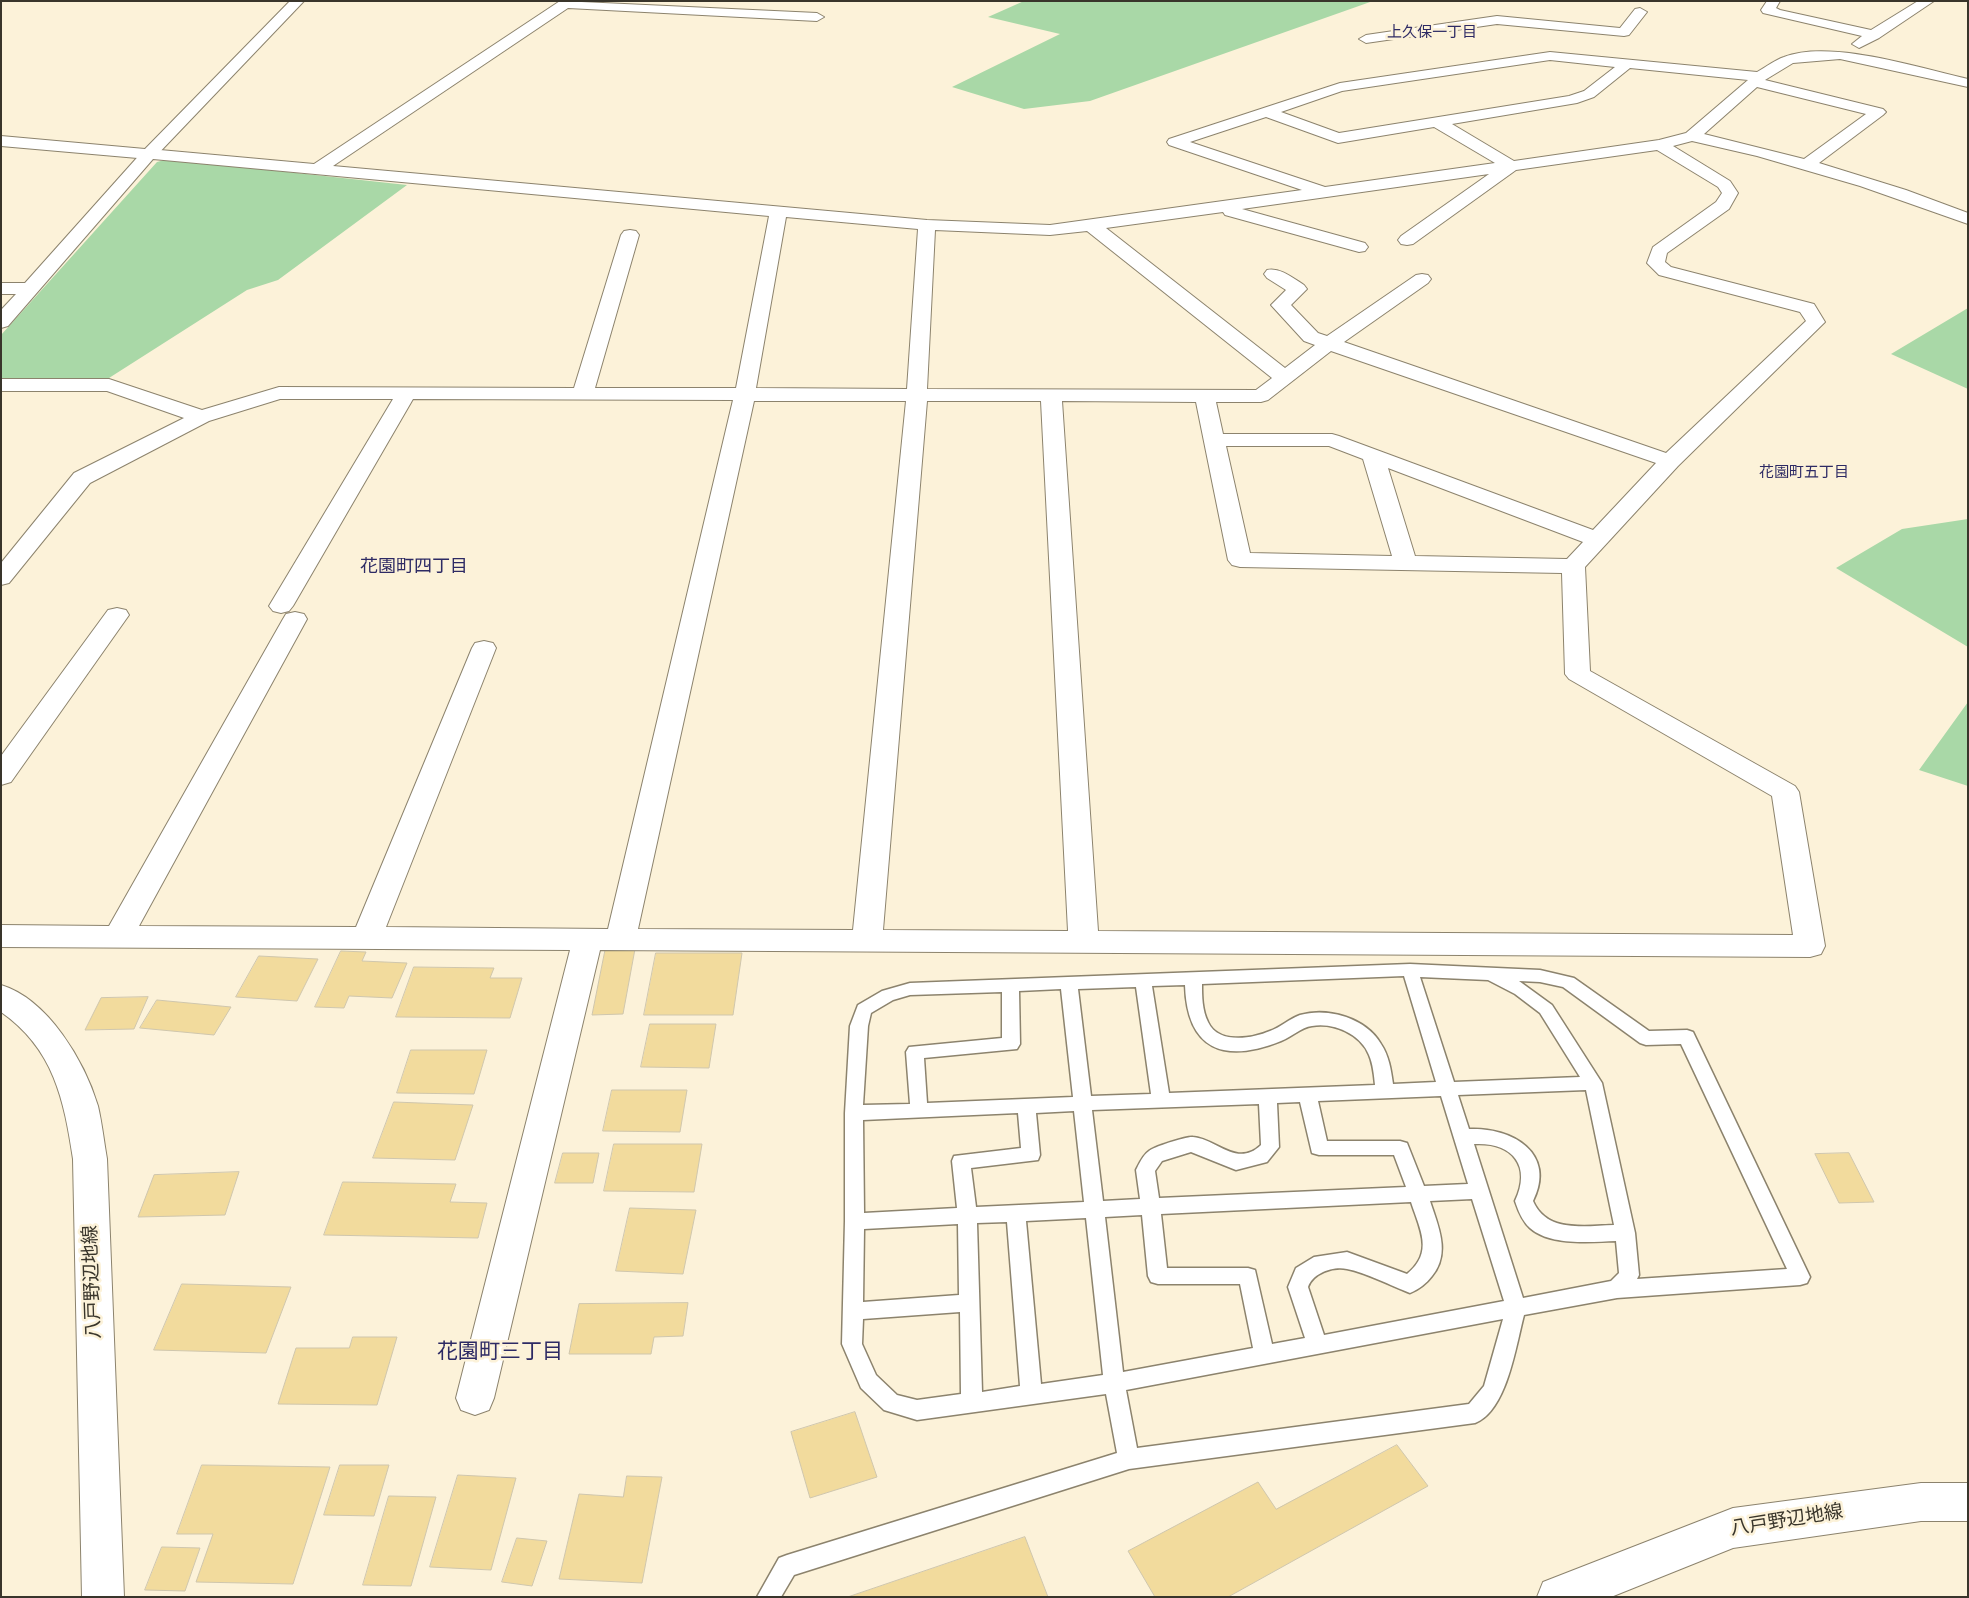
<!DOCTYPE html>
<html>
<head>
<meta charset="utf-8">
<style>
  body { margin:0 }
  #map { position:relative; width:1969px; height:1598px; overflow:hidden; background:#fcf2d9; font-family:Overpass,sans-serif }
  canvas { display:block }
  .frame { position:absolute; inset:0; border:2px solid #39352b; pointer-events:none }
</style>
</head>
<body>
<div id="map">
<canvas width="1969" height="1598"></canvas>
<div class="frame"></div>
</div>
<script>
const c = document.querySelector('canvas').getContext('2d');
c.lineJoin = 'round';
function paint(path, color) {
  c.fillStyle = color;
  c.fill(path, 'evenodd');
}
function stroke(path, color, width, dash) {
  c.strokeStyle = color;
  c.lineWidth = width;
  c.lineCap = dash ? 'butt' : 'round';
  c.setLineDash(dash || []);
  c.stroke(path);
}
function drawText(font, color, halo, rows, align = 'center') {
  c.font = font + ' Overpass,"Noto Sans JP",sans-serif';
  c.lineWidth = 5;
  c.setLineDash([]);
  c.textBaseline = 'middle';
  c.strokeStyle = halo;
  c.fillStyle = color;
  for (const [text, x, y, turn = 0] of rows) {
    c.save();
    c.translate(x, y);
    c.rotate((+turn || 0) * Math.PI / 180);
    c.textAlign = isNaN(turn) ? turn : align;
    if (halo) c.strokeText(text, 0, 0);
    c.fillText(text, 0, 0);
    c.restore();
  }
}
paint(new Path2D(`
  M1024,1H1373L1090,101L1024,109L952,87L1060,34L988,17Z
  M168,159L407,185L278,280L247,290L109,378L1,379V335L157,162Z
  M1968,308V389L1891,354Z
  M1968,519V647L1836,568L1902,529Z
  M1968,702V786L1919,770Z`), '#a9d8a7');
const building = new Path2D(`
  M635,949L623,1014L592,1015L605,950Z
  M341,951L366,952L362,961L407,963L392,998L349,996L344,1008L315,1007Z
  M656,953H742L733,1015H644Z
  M259,956L318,959L297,1001L236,997Z
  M414,967L494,968L490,978H522L510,1018L396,1017Z
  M148,997L134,1029L85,1030L101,998Z
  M157,1000L231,1007L214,1035L140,1028Z
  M650,1024H716L709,1068L641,1067Z
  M411,1050H487L474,1094L397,1093Z
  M612,1090H687L680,1132L603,1131Z
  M394,1102L473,1105L455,1160L373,1158Z
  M614,1144H702L694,1192L604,1191Z
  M563,1153H599L593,1183H555Z
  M1849,1153L1874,1202L1839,1203L1815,1154Z
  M239,1172L225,1215L138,1217L154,1175Z
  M343,1182L456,1184L450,1202L487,1203L478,1238L324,1235Z
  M630,1208L696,1210L683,1274L616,1271Z
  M182,1284L291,1287L266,1353L154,1350Z
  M688,1303L683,1336L654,1337L651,1354H569L579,1304Z
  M353,1337H397L377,1405L278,1404L296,1348H349Z
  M855,1412L877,1477L810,1498L791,1432Z
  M1397,1445L1428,1486L1228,1597H1155L1128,1551L1258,1482L1276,1509Z
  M202,1465L330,1467L293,1584L196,1582L213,1534H177Z
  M340,1465H389L374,1516L324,1515Z
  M458,1475L516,1478L491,1570L430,1567Z
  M627,1476L662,1477L642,1583L559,1579L579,1494L623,1497Z
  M389,1496L436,1497L411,1586L363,1585Z
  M1025,1537L1048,1597H848Z
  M517,1538L547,1541L532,1586L502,1582Z
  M162,1547L200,1548L185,1591L145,1590Z`);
paint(building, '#f2db9d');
stroke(building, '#cfc6ad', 1);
const service = new Path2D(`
  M1410,964L1540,970L1574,978L1649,1031L1687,1030L1693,1032L1810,1277L1807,1283L1800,1285L1617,1298L1524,1315C1516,1345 1507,1411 1475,1423L1129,1469L794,1575L781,1597H757L779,1558L787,1555L1117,1453L1106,1394L917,1420L884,1410L861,1388L842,1344L845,1221V1113L850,1026L858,1005L882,991L910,983ZM1404,976L1436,1082L1393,1084C1391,1070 1389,1056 1381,1044C1366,1018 1328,1007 1300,1015C1289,1019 1281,1027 1270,1031C1251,1039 1218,1044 1208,1022C1202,1010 1202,996 1202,984ZM1420,977L1488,980L1515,994L1540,1013L1580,1077L1454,1082ZM1519,981L1540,982L1563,987L1640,1043L1646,1045L1681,1044L1787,1269L1637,1279L1639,1275L1635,1233L1602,1083L1552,1005ZM1185,985C1187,1050 1224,1064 1281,1041C1292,1037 1301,1027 1312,1026C1333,1022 1361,1034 1369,1055C1373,1064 1374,1075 1375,1085L1169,1093L1152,986ZM1136,987L1151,1094L1091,1096L1078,989ZM1061,989L1073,1097L927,1103L924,1058L1017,1049L1020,1044L1019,991ZM1002,992V1038L909,1047L906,1052L910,1104L863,1105L868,1026L871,1013L893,1000L910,995ZM1586,1090L1614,1225C1584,1226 1547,1233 1533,1201C1557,1153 1512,1127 1469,1129L1458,1095ZM1441,1096L1468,1184L1424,1186L1407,1143L1400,1141H1327L1318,1101ZM1300,1102L1312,1153L1319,1155H1394L1406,1187L1159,1198L1155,1171L1162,1161L1191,1152L1236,1170L1267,1162L1279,1147L1277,1103ZM1259,1104L1261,1145C1237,1168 1217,1139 1193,1137C1187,1136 1153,1147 1149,1151C1143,1155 1139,1164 1136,1170L1140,1199L1103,1201L1092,1110ZM1074,1111L1084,1202L976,1207L971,1168L1038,1160L1040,1155L1036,1113ZM1018,1113L1021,1148L954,1156L952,1161L957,1208L864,1213L863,1120ZM1474,1144C1512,1142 1532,1165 1515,1201C1518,1210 1522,1221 1530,1228C1550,1246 1591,1242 1616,1241L1619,1273L1611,1281L1523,1298ZM1472,1199L1504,1301L1324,1335L1308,1287C1313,1273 1333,1266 1347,1269C1364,1272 1392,1286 1410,1293C1419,1289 1426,1284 1432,1276C1451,1253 1438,1226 1430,1201ZM1411,1202C1420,1230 1434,1252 1407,1274L1347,1252L1314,1257L1296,1268L1288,1287L1305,1338L1272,1344L1255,1270L1248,1268H1167L1161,1214ZM1142,1215L1148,1276L1151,1282L1158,1284H1240L1253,1348L1123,1372L1105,1217ZM1086,1218L1103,1375L1041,1384L1026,1221ZM1007,1222L1020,1386L982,1392L977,1223ZM958,1224L959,1295L863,1302L864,1229ZM960,1312L961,1394L917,1400L897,1395L876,1375L862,1344L863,1319ZM1503,1319L1484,1386L1469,1404L1137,1448L1126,1390Z`);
const minor = new Path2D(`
  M560,1L817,13L824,17L817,21L568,8L333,166L927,220L1050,225L1302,190L1169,145L1167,142L1169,139L1340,83L1550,52L1757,72C1766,67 1775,60 1784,57C1830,39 1919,68 1968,79V87L1840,59L1793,63L1765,80L1883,109L1886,112L1883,115L1819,163L1906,190L1968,213V224L1860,186L1757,156L1692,141L1673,146L1730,181L1738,193L1729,209L1667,253L1665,262L1671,267L1814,304L1825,322L1678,466L1585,567L1590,671L1795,786L1799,792L1825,946L1821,954L1810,957L600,950L494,1398L489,1410L475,1415L461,1410L456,1398L570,950L1,947V925L109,926L283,619L286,614L295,612L304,614L307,619L139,926L356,927L472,648L475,643L484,641L493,643L496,648L386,927L608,929L733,400L413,399L293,606L289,611L281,613L273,611L269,606L393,399H280L209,421L90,483L9,583L1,585V563L74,473L184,418L107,391H1V379H109L202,410L279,387L574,388L621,235L624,231L630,230L636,231L639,235L595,388H736L769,216L153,159L8,326L1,328V310L16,294H1V283H25L143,151L149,149L314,164ZM1550,60L1615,67L1584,91L1569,96L1339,133L1281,112L1342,91ZM1630,68L1748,80L1686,133L1659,140L1514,161L1452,124L1577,103L1594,97ZM1757,87L1866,114L1804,159L1704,134ZM1266,117L1338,143L1434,127L1495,163L1325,187L1190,142ZM1657,150L1718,187L1722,193L1716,202L1653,247L1647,263L1659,275L1800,312L1806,321L1666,453L1344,342L1428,283L1431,279L1428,275L1422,274L1416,275L1327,336L1318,333L1291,305L1307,289L1304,285C1293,278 1280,267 1267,270L1264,274L1267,278L1286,290L1271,305L1304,341L1315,345L1285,368L1106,228L1223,212L1225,215L1359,252L1365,251L1368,247L1365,243L1242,209L1489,174L1401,236L1398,240L1401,244L1407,245L1413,244L1516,170ZM786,217L918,229L907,389L756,388ZM935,230L1050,235L1087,231L1272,378L1256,390L927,389ZM1331,351L1656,463L1593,530L1339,436L1332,434H1223L1216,402H1261L1268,400ZM754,401H906L853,930L638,929ZM927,401H1041L1068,931L883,930ZM1062,401L1196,402L1228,560L1232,565L1240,567L1562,573L1565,674L1569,679L1772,796L1793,935L1098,931ZM1226,446H1329L1363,459L1392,556L1250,553ZM1388,468L1583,542L1567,559L1415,556Z
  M1767,1H1780L1776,8L1780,10L1871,30L1918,1H1934L1879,38L1859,48L1852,44L1862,36L1763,13L1761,10Z
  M1640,8L1647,12L1629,35L1624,36L1497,24L1366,43L1359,39L1366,35L1497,16L1620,28L1635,9Z
  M117,608L126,610L129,615L11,782L1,785V756L108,610Z`);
const tertiary = new Path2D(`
  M290,1H304L155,157L149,159L1,146V136L145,149Z`);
const primary = new Path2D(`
  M1,985C48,999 85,1062 98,1106C102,1123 104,1142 107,1159L124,1597H82L73,1159C64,1100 54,1049 1,1012Z
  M1921,1483H1968V1521H1921L1733,1548L1611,1597H1537L1543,1582L1733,1508Z`);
stroke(service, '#8c836d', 3);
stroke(minor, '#8c836d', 2);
stroke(tertiary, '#8c836d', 2);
stroke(primary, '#8c836d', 2);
paint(service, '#fff');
paint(minor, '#fff');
paint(tertiary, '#fff');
paint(primary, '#fff');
drawText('15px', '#2d2a64', '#fcf2d9', [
  ["上久保一丁目",1432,34],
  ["花園町五丁目",1804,474]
]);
drawText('18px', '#2d2a64', '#fcf2d9', [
  ["花園町四丁目",414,568]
]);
drawText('19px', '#39352b', '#fcf2d9', [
  ["八戸野辺地線",94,1282,-92],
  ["八戸野辺地線",1787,1522,-9]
]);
drawText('21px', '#2d2a64', '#fcf2d9', [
  ["花園町三丁目",500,1354]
]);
</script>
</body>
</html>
